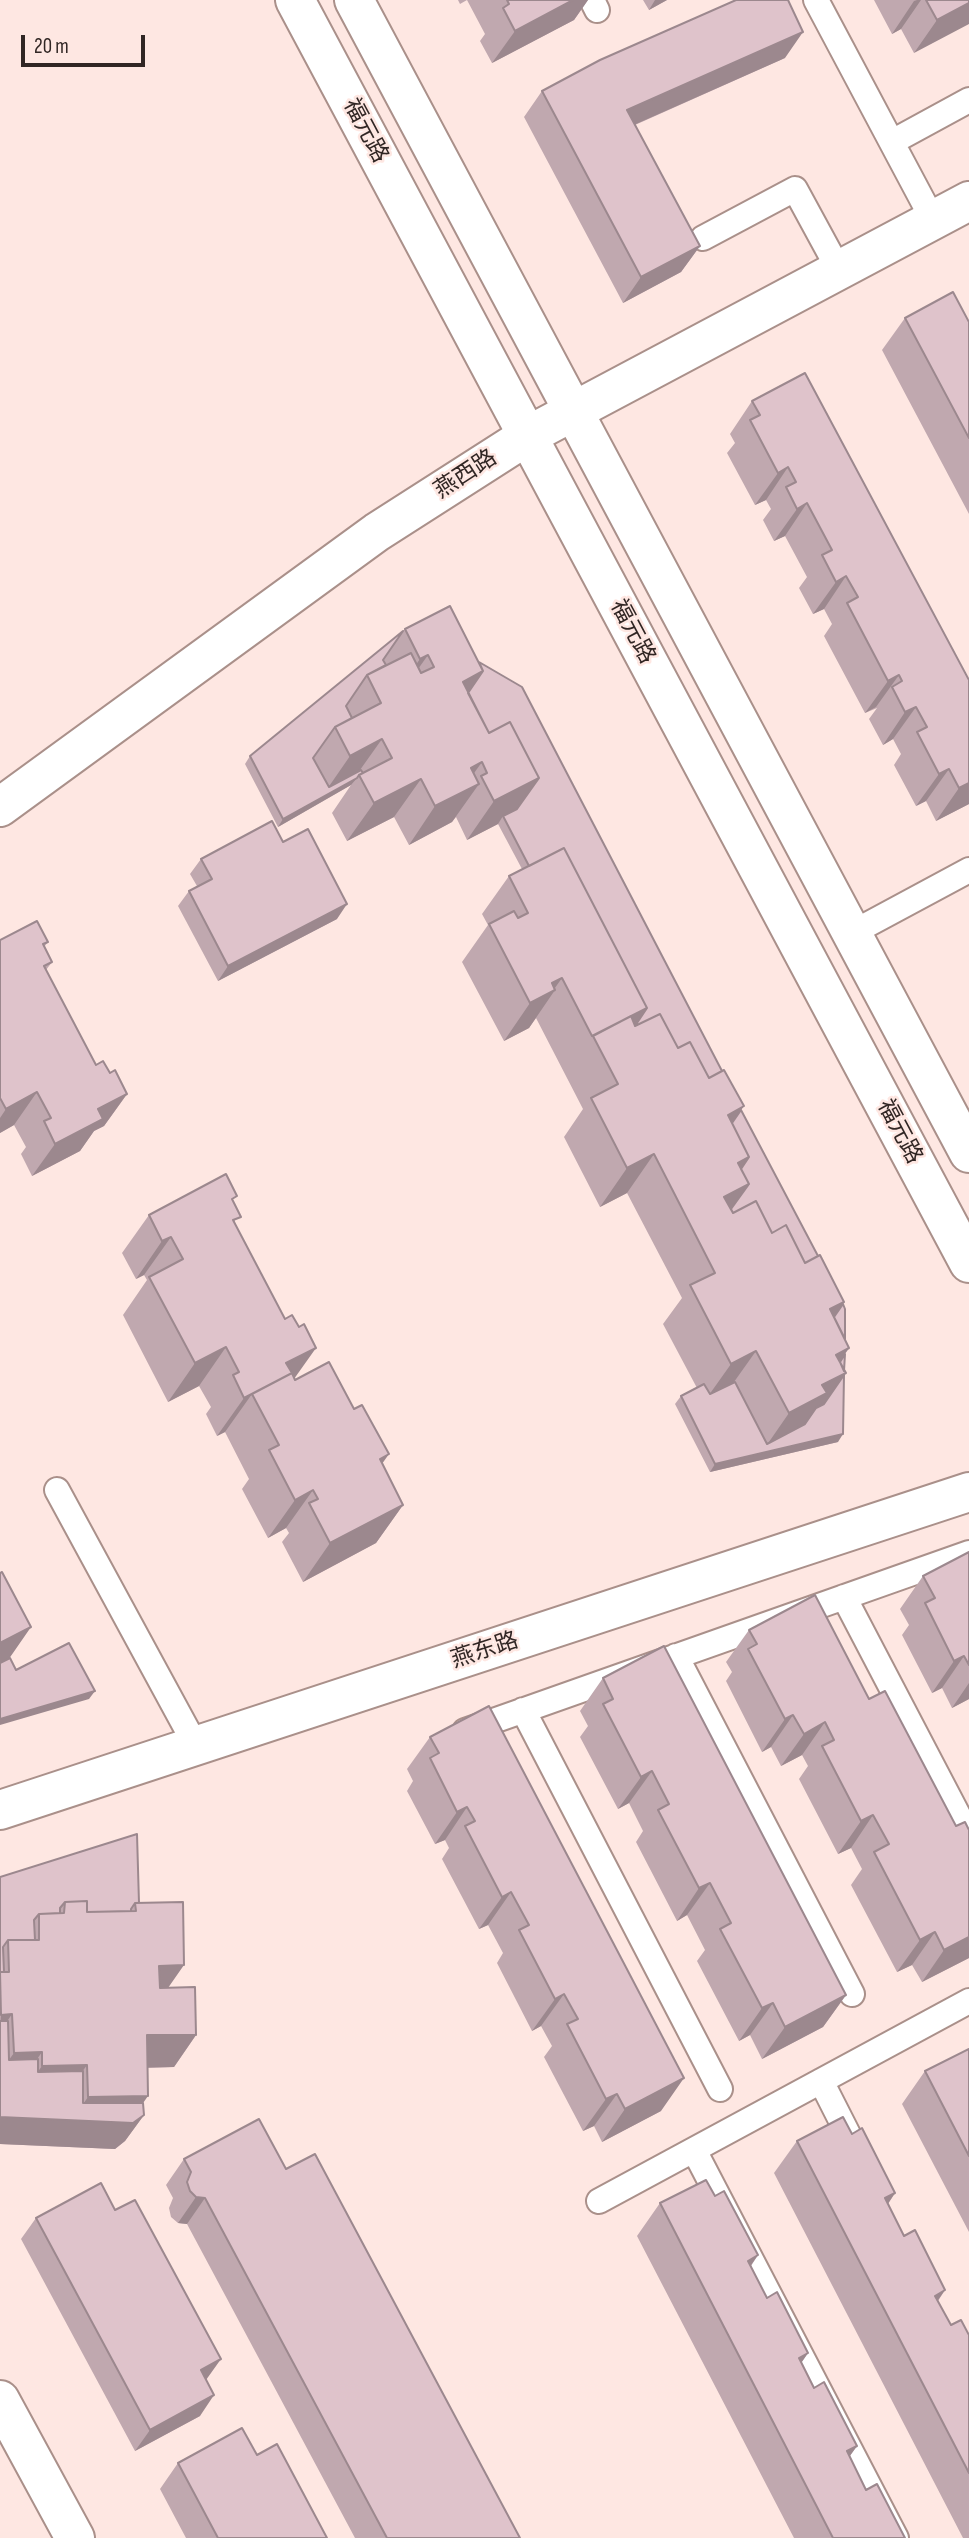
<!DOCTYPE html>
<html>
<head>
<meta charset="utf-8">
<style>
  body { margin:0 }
  #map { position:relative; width:969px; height:2538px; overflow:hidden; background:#fee7e2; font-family:"Sofia Sans Condensed",sans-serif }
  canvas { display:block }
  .scale { position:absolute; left:21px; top:35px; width:124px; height:32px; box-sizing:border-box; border:4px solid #312624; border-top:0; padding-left:9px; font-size:21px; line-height:24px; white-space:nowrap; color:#312624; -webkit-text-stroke:5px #fee7e2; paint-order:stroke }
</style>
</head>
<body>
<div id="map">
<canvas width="969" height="2538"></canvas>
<div class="scale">20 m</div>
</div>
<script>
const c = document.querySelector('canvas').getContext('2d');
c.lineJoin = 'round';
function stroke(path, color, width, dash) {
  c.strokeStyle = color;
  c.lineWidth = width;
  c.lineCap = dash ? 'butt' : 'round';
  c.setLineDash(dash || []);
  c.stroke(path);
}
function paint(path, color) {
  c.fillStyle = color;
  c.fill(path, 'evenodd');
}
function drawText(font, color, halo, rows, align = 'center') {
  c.font = font + ' "Sofia Sans Condensed","Noto Sans SC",sans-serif';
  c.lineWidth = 5;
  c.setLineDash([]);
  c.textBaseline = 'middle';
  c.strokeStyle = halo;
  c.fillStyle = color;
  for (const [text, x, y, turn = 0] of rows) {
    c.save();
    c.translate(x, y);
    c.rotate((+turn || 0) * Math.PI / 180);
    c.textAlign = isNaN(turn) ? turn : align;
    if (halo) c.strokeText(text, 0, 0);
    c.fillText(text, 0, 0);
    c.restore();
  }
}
const service = new Path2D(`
  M592,0L597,10
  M816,0L933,220
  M892,142L969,100
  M703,238L795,189L839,270
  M852,933L969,870
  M57,1490L196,1746
  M844,1597L969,1836
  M676,1656L852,1994
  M523,1710L720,2089
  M465,1731L969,1553
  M821,2081L854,2146
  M694,2150L896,2538
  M599,2201L969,2001`);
const minor = new Path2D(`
  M0,807L377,532L527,436L969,201
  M0,1810L969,1492
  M0,2400L75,2538`);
const secondary = new Path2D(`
  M295,0L969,1263
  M354,0L969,1153`);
stroke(service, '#aa908a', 28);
stroke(minor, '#aa908a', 42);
stroke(secondary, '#aa908a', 42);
stroke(service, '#fff', 24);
stroke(minor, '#fff', 38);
stroke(secondary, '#fff', 38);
paint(new Path2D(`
  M458,0H588L574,20L492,63L480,41L485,34L467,0L460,4Z
  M643,0H667L649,10Z
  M874,0H969L914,53L901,29L892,34Z
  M785,58L635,125L700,246L681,272L623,303L524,117L542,91Z
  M905,318L969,322V514L882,350Z
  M752,401L969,804L936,821L926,801L916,806L894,765L901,754L893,739L883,745L869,719L877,708L865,713L824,636L832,624L824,609L813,614L799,588L807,577L785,536L774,541L763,520L771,509L766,500L755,505L727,453L735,443L730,434Z
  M405,629L479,662L741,1110L843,1304L845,1339L849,1348L845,1354L844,1371L846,1373L844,1375L838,1442L710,1472L675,1404L681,1396L697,1388L663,1324L682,1298L627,1193L600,1207L564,1137L583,1109L536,1018L529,1028L504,1041L462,962L488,925L482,914L509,876L522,869L498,824L467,840L456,817L452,822L409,845L394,817L347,841L332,813L351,785L278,827L245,764L250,756Z
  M283,842L337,919L218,981L178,906L189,891L197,886L190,874L201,859Z
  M0,940L48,942L44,947L52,962L46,970L96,1065L110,1073L127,1094L104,1126L94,1131L80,1151L32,1176L21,1154L26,1147L14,1125L0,1133Z
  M233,1201L235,1224L294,1378L382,1464L403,1505L376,1543L303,1582L282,1542L289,1533L286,1528L268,1538L242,1489L249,1479L225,1432L217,1436L206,1414L211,1407L199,1386L168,1402L123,1315L147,1280L144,1275L136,1279L122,1253L149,1215Z
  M969,1552V1699L952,1708L942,1688L932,1693L902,1635L909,1625L900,1609L923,1576Z
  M815,1595L969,1958L922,1982L912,1965L897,1972L851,1885L862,1869L851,1848L838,1854L799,1779L808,1766L802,1755L781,1766L771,1747L762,1752L726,1681L732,1672L726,1662L749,1630Z
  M603,1678L846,1995L823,2027L762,2059L750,2035L739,2041L697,1961L705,1950L687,1915L677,1921L636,1842L643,1831L629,1803L618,1809L580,1737L588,1726L580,1711Z
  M430,1737L661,2111L602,2142L594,2126L583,2131L544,2057L552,2046L541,2026L532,2031L497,1963L503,1953L488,1925L479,1929L442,1859L449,1848L445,1840L435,1844L407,1791L413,1781L407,1769Z
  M0,1877L139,1903L168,1987L196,2035L174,2067L147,2068L143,2103L144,2115L125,2141L115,2149L0,2144Z
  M969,2049V2232L902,2104L925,2071Z
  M852,2134L895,2193L888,2204L904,2236L945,2290L938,2301L951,2325L969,2335V2538H963L774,2173L797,2141Z
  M184,2159L286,2169L520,2538H355L187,2224L178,2223L171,2217L169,2208L173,2198L166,2185Z
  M715,2196L758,2255L751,2266L767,2298L808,2353L801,2363L814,2388L857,2446L849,2457L866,2490L905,2538H794L637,2236L660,2203Z
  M115,2210L206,2380L200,2416L135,2451L21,2239L36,2218Z
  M257,2455L327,2538H186L160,2489L178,2463Z`), '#c0a8af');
paint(new Path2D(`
  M573,0H588L574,20L492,63L515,31Z
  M655,0H667L649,10Z
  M917,0H921L901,29L892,34L914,1Z
  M969,3V24L914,53L937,20Z
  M803,32L785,58L609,136L627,110Z
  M700,246L681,272L623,303L641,277Z
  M788,467L766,500L755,505L778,473Z
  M807,503L785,536L774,541L797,509Z
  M846,576L824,609L813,614L836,582Z
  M428,655L401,693L395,694L420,659Z
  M483,671L456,709L463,682Z
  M899,675L876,707L865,713L888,681Z
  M916,707L893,739L883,745L905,712Z
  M382,739L355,777L323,795L350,756Z
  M482,762L459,794L479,784L452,822L409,845L435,806L471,768Z
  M949,769L926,801L916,806L939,774Z
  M357,778L351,785L278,827L283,819Z
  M539,778L512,816H503L498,824L467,840L494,801Z
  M421,779L394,817L347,841L374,803Z
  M969,783V804L936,821L959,788Z
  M347,904L337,919L218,981L228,966Z
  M562,978L552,992L555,990L529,1028L504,1041L530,1003L552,983Z
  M647,1008L622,1044L593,1036Z
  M37,1092L14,1125L0,1133V1118L6,1109Z
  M127,1094L104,1126L94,1131L80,1151L32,1176L55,1144L98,1109Z
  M744,1106L717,1145L728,1115Z
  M654,1154L627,1193L600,1207L627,1168Z
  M749,1157L723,1195L738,1163Z
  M749,1184L722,1222L724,1197Z
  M171,1237L144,1275L136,1279L162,1241Z
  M844,1302L818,1340L830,1309Z
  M226,1347L199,1386L168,1402L195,1363Z
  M316,1348L289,1386L286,1363Z
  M849,1348L823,1385L846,1373L819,1412L800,1432L762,1452L789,1413L836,1355Z
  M756,1351L729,1389L704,1402L731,1364Z
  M252,1394L225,1432L217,1436L244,1398Z
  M843,1434L838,1442L710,1472L715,1464Z
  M389,1454L362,1492L380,1459Z
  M313,1490L286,1528L268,1538L295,1500Z
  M403,1505L376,1543L303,1582L330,1543Z
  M31,1627L4,1666L0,1668V1643Z
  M964,1656L942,1688L932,1693L954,1661Z
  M969,1683V1699L952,1708Z
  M95,1691L89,1699L0,1725V1719Z
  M793,1715L771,1747L762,1752L785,1719Z
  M825,1722L802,1755L781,1766L804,1734Z
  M652,1771L629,1803L618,1809L641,1777Z
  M467,1807L445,1840L435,1844L457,1812Z
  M873,1815L851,1848L838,1854L861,1821Z
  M710,1883L687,1915L677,1921L699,1888Z
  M511,1892L488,1925L479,1929L502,1897Z
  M935,1932L912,1965L897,1972L920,1940Z
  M969,1937V1958L922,1982L944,1950Z
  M184,1965L161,1998H136L159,1966Z
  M564,1994L541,2026L532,2031L555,1999Z
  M846,1995L823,2027L762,2059L785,2027Z
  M773,2003L750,2035L739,2041L762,2008Z
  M12,2014L0,2032L1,2015Z
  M147,2035H196L174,2067L124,2068Z
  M42,2052L19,2085L0,2072L14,2053Z
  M87,2065L64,2097L19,2098L42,2066Z
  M684,2078L661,2111L602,2142L625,2109Z
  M617,2094L594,2126L583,2131L606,2099Z
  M148,2096L129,2123L144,2115L125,2141L115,2149L0,2144V2117L72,2120L88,2097Z
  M895,2193L873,2226L885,2198Z
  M196,2197L205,2198L187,2224L178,2223Z
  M758,2255L735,2288L748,2261Z
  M945,2290L922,2323L935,2296Z
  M808,2353L786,2385L799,2358Z
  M221,2359L206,2380L201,2370Z
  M214,2395L200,2416L135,2451L150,2430Z
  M857,2446L834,2478L847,2451Z`), '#9c888e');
const building = new Path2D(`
  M507,0H573L515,31L503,8L509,4Z
  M736,0H788L803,32L627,110L700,246L641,277L542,91L600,60Z
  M926,0H969V3L937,20Z
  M953,292L969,322V438L905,318Z
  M805,373L969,680V783L959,788L949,769L939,774L917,732L927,727L916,707L905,712L892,687L902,681L899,675L888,681L847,603L858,597L846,576L836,582L822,555L832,550L807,503L797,509L786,487L796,482L788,467L778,473L750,420L760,415L752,401Z
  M450,606L483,671L463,682L489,733L510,722L539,778L494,801L481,776L487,773L482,762L471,768L479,784L435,806L421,779L374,803L359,775L392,758L382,739L350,756L335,727L381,703L367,675L411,653L421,673L434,667L428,655L420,659L405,629Z
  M403,631L383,660L386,665L367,675L346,706L352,718L335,727L313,758L329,787L361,770L363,773L359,775L357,778L283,819L250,756Z
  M479,662L522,687L722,1071L709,1078L690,1042L678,1048L660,1014L635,1026L647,1008L564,848L529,866L503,816L517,809L539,778L510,722L489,733L468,693L483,671Z
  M272,821L283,842L308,829L347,904L228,966L189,891L212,879L201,859Z
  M564,848L647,1008L592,1036L562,978L552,983L555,990L530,1003L489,924L514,911L518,918L528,913L509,876Z
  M37,921L48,942L43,944L52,962L44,966L96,1065L103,1061L110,1073L115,1070L127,1094L98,1109L103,1119L55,1144L44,1121L51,1118L37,1092L6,1109L0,1098V940Z
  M660,1014L678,1048L690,1042L709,1078L724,1070L744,1106L728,1115L749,1157L738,1163L749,1184L724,1197L733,1213L756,1201L772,1233L786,1225L805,1263L820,1255L844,1302L830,1309L849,1348L836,1355L846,1373L822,1385L827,1393L789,1413L756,1351L731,1364L690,1285L715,1273L654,1154L627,1168L591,1098L618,1084L593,1036L631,1016L635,1026Z
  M741,1110L818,1256L805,1263L786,1225L772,1233L756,1201L733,1213L731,1209L749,1184L741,1169L749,1157L732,1123Z
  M226,1174L237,1196L232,1199L241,1217L233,1220L285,1319L292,1315L299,1327L304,1324L316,1348L286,1363L292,1373L244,1398L233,1375L239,1372L226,1347L195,1363L149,1277L183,1259L171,1237L162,1241L149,1215Z
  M843,1304L845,1309V1339L834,1317Z
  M845,1354L844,1371L840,1362Z
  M329,1362L354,1409L362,1405L389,1454L380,1459L403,1505L330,1543L309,1503L318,1499L313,1490L295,1500L269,1450L279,1445L252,1394L292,1373L295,1380Z
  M844,1375L843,1434L715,1464L681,1396L704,1384L710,1394L735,1382L767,1444L805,1424L816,1408L824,1404Z
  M969,1552V1665L964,1656L954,1661L925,1603L935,1598L923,1576Z
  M2,1572L31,1627L0,1643V1573Z
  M815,1595L869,1699L885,1691L956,1826L965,1822L969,1830V1937L944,1950L935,1932L920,1940L874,1852L889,1844L873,1815L861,1821L822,1746L834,1740L825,1722L804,1734L793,1715L785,1719L748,1649L757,1644L749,1630Z
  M69,1643L95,1691L0,1719V1663L10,1658L16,1670Z
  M664,1646L846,1995L785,2027L773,2003L762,2008L720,1929L731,1923L710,1883L699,1888L658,1810L669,1804L652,1771L641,1777L603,1704L613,1699L603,1678Z
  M489,1706L684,2078L625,2109L617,2094L606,2099L567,2024L578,2019L564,1994L555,1999L519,1930L529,1925L511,1892L502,1897L465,1826L475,1821L467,1807L457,1812L430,1758L439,1753L430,1737Z
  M137,1834L139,1903H135L131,1909V1911L87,1912V1901L65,1902L60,1908V1913L39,1914L34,1920L35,1940H8L3,1947L4,1972H0V1877Z
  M87,1901V1912L136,1911L135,1903L183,1902L184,1965L159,1966L160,1988L195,1987L196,2035H147L148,2096L88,2097L87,2065L42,2066V2052L14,2053L12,2014L1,2015L0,1972H9L8,1940H39V1914L64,1913L65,1902Z
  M0,2021H8L9,2060L38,2059V2072L83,2071V2103H143L144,2115L133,2123L0,2117Z
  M969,2049V2156L925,2071Z
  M843,2117L852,2134L862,2128L895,2193L885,2198L904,2236L915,2230L945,2290L935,2296L951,2325L961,2320L969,2335V2473L797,2141Z
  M259,2119L286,2169L315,2154L520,2538H387L205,2198L196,2197L190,2191L187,2182L191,2172L184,2159Z
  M706,2180L715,2196L724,2191L758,2255L748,2261L767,2298L777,2292L808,2353L799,2358L814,2388L824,2382L857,2446L847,2451L866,2490L877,2484L905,2538H833L660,2203Z
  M101,2183L115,2210L135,2200L221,2359L201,2370L214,2395L150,2430L36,2218Z
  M242,2428L257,2455L277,2444L327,2538H218L178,2463Z`);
paint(building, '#dfc3cb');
stroke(building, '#9c888e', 2);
drawText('23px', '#312624', '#fee7e2', [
  ["福元路",365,131,62],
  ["燕西路",466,475,-33],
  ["福元路",632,632,62],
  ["福元路",899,1132,62],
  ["燕东路",485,1651,-18]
]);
</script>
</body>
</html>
